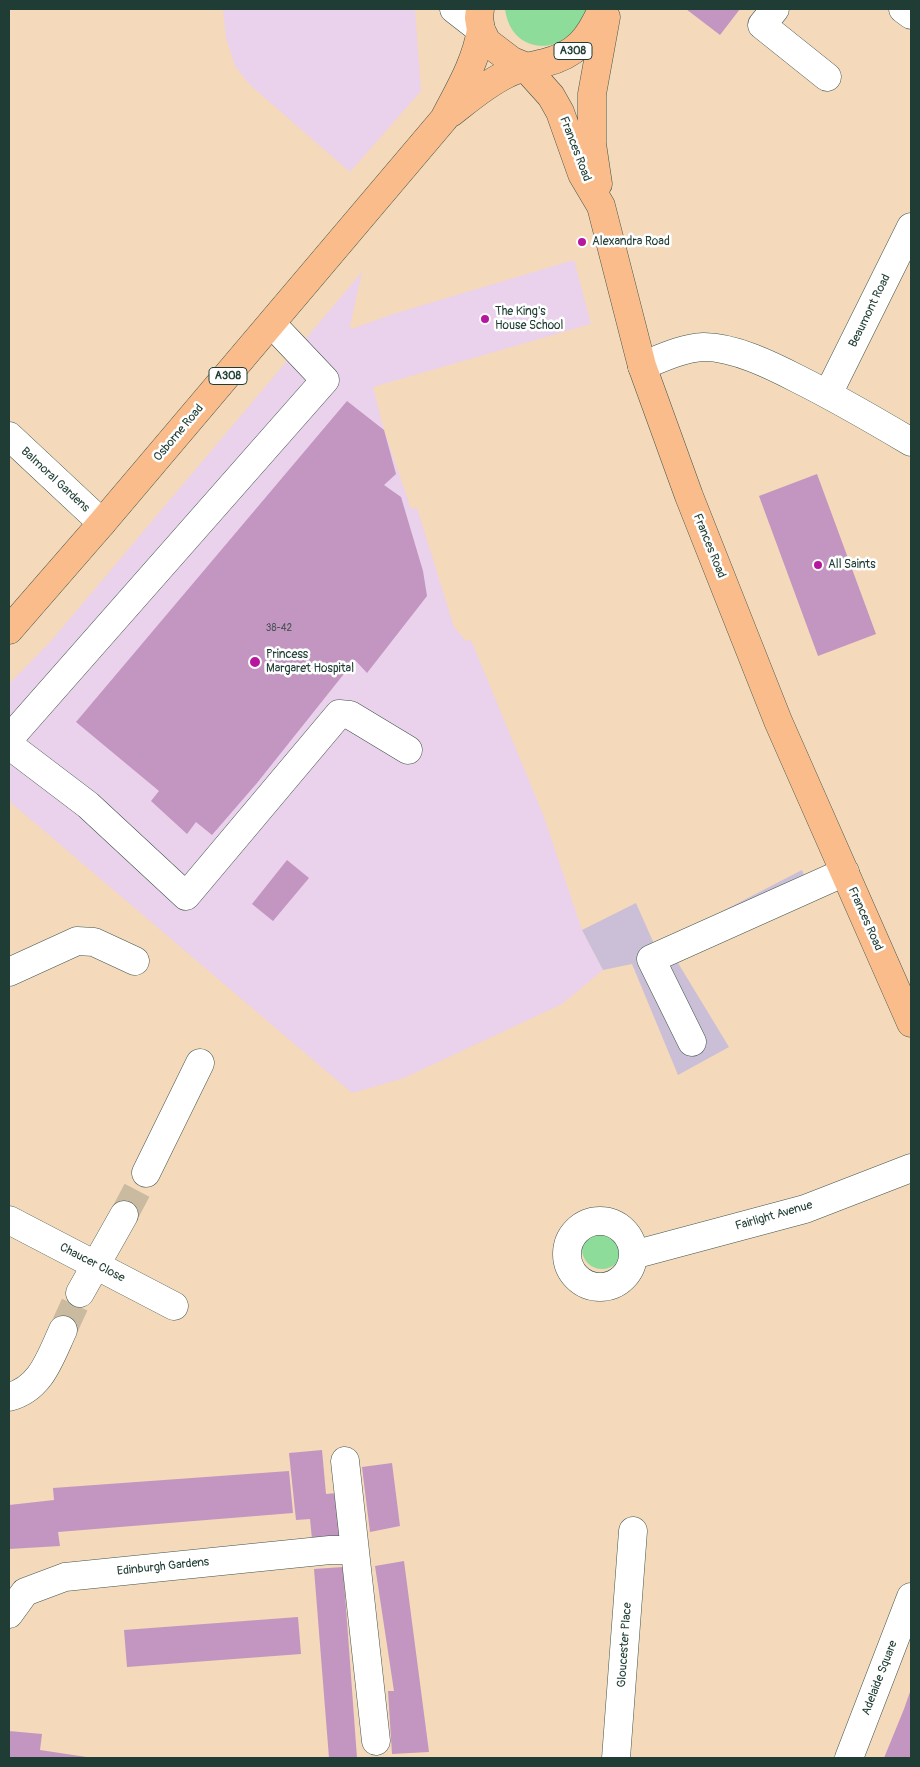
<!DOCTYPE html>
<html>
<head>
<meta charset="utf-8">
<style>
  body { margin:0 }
  #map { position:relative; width:920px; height:1767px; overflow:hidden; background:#f4d9bb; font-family:Pangolin,sans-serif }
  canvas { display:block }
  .frame { position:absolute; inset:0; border:10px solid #1f3d34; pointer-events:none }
</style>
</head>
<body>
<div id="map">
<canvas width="920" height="1767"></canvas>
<div class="frame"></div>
</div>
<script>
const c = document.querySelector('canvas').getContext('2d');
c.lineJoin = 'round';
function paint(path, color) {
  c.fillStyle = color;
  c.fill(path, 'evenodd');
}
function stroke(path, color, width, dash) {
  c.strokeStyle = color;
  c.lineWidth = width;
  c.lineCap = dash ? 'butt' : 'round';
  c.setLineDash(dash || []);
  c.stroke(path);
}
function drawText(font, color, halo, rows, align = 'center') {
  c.font = font + ' Pangolin,sans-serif';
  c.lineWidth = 5;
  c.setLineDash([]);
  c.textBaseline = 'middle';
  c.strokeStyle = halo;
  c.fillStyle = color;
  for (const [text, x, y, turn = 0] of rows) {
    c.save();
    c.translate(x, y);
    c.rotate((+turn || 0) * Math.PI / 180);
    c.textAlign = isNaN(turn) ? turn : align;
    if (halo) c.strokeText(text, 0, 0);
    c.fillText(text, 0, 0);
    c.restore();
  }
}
paint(new Path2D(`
  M223,9L415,10L421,91L350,172L250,85L235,66L226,38Z
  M574,260L591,324L373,387L384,430L411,509L417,508L454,627L466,641L471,640L544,817L582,930L603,970L562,1004L404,1078L352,1093L9,801V684L51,641L362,272L350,326L351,329L393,314Z`), '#ead1ec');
paint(new Path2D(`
  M802,870L811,893L678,963L729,1047L678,1075L632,964L603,970L582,930L636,903L655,946Z`), '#cabfd6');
paint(new Path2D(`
  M505,9H588C574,55 512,61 505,9Z
  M582 1249a20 20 0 1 1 40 0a20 20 0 1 1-40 0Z`), '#8edc99');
paint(new Path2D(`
  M686,9H740L720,35Z
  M347,401L384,430L396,474L384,485L401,497L423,571L427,596L367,673L355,660L257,783L212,835L196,822L187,834L151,801L159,791L76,722Z
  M817,474L876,634L818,656L759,496Z
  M287,860L309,878L273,921L252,904Z
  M322,1450L326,1494L336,1493L340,1536L312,1539L310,1519L296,1520L289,1453Z
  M392,1463L400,1526L370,1532L362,1467Z
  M289,1471L293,1513L58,1532L60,1546L9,1549V1505L54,1500L53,1488Z
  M404,1561L429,1752L392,1754L388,1691H394L375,1566Z
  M343,1567L357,1758H329L314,1569Z
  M298,1617L301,1654L127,1667L124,1630Z
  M911,1689V1758H884L904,1709Z
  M9,1731L42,1734L40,1750L93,1758H9Z`), '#c296c0');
stroke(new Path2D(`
  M124,1215L146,1173
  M63,1330L80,1293`), '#c9baa0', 28, [28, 14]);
const minor = new Path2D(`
  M454,9L481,30
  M775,9L762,25L827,77
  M903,9L911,15
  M642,366C662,358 682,348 704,347C734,347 771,365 798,379C836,398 874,420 911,442
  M828,394L911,227
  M9,436L102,523
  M9,739L325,380L272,324
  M9,745L88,805L186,896L339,714L350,715L408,750
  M9,972L77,941L94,942L135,961
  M692,1042L651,959L845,872
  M146,1173L200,1063
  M9,1220L174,1306
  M567 1254a33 33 0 1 1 66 0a33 33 0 1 1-66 0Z
  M633,1255L805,1209L911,1168
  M80,1293L124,1215
  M9,1397C41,1389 50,1358 63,1330
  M345,1461L376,1741
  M9,1614L25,1592L65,1577L330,1550H354
  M616,1758L633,1531
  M849,1758L911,1597`);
const major = new Path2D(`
  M480,9L479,18L481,30L487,42L512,61L524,66L551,96L560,112L582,174L601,206L642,366L689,496L778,721L911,1023
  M451,113C469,99 486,84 507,74C520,67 530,67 544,63C576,55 589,39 602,9
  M598,184L592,144V94L606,17
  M9,630L102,523L444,119C459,90 476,62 481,30`);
stroke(minor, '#3f5448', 29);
stroke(major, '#3f5448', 29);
stroke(minor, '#fff', 28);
stroke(major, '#fabc8b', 28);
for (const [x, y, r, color] of [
  [582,242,5,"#b5179e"],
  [485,319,5,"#b5179e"],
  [818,565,5,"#b5179e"],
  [255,662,6,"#b5179e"]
]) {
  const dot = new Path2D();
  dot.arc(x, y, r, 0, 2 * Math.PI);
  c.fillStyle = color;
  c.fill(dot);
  stroke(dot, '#fff', 2);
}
drawText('10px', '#485357', null, [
  ["38-42",279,628]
]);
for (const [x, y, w] of [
  [573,51,38],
  [228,376,38]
]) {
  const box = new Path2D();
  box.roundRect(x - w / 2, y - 8.5, w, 17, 4);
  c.fillStyle = '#fff';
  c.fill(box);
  stroke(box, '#1f3d34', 1);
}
drawText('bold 11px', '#1f3d34', null, [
  ["A308",573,51],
  ["A308",228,376]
]);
drawText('12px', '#1f3d34', '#fff', [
  ["Frances Road",575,149,69],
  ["Beaumont Road",870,311,-64],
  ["Osborne Road",179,433,-50],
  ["Balmoral Gardens",55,480,43],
  ["Frances Road",709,546,68],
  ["Frances Road",865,919,66],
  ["Fairlight Avenue",774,1216,-16],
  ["Chaucer Close",92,1263,27],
  ["Edinburgh Gardens",163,1567,-6],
  ["Gloucester Place",625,1645,-86],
  ["Adelaide Square",880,1678,-69]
]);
drawText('12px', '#1f3d34', '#fff', [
  ["Alexandra Road",592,242],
  ["The King's",495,312],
  ["House School",495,326],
  ["All Saints",828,565],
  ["Princess",266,655],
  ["Margaret Hospital",266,669]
], 'left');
</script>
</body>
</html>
